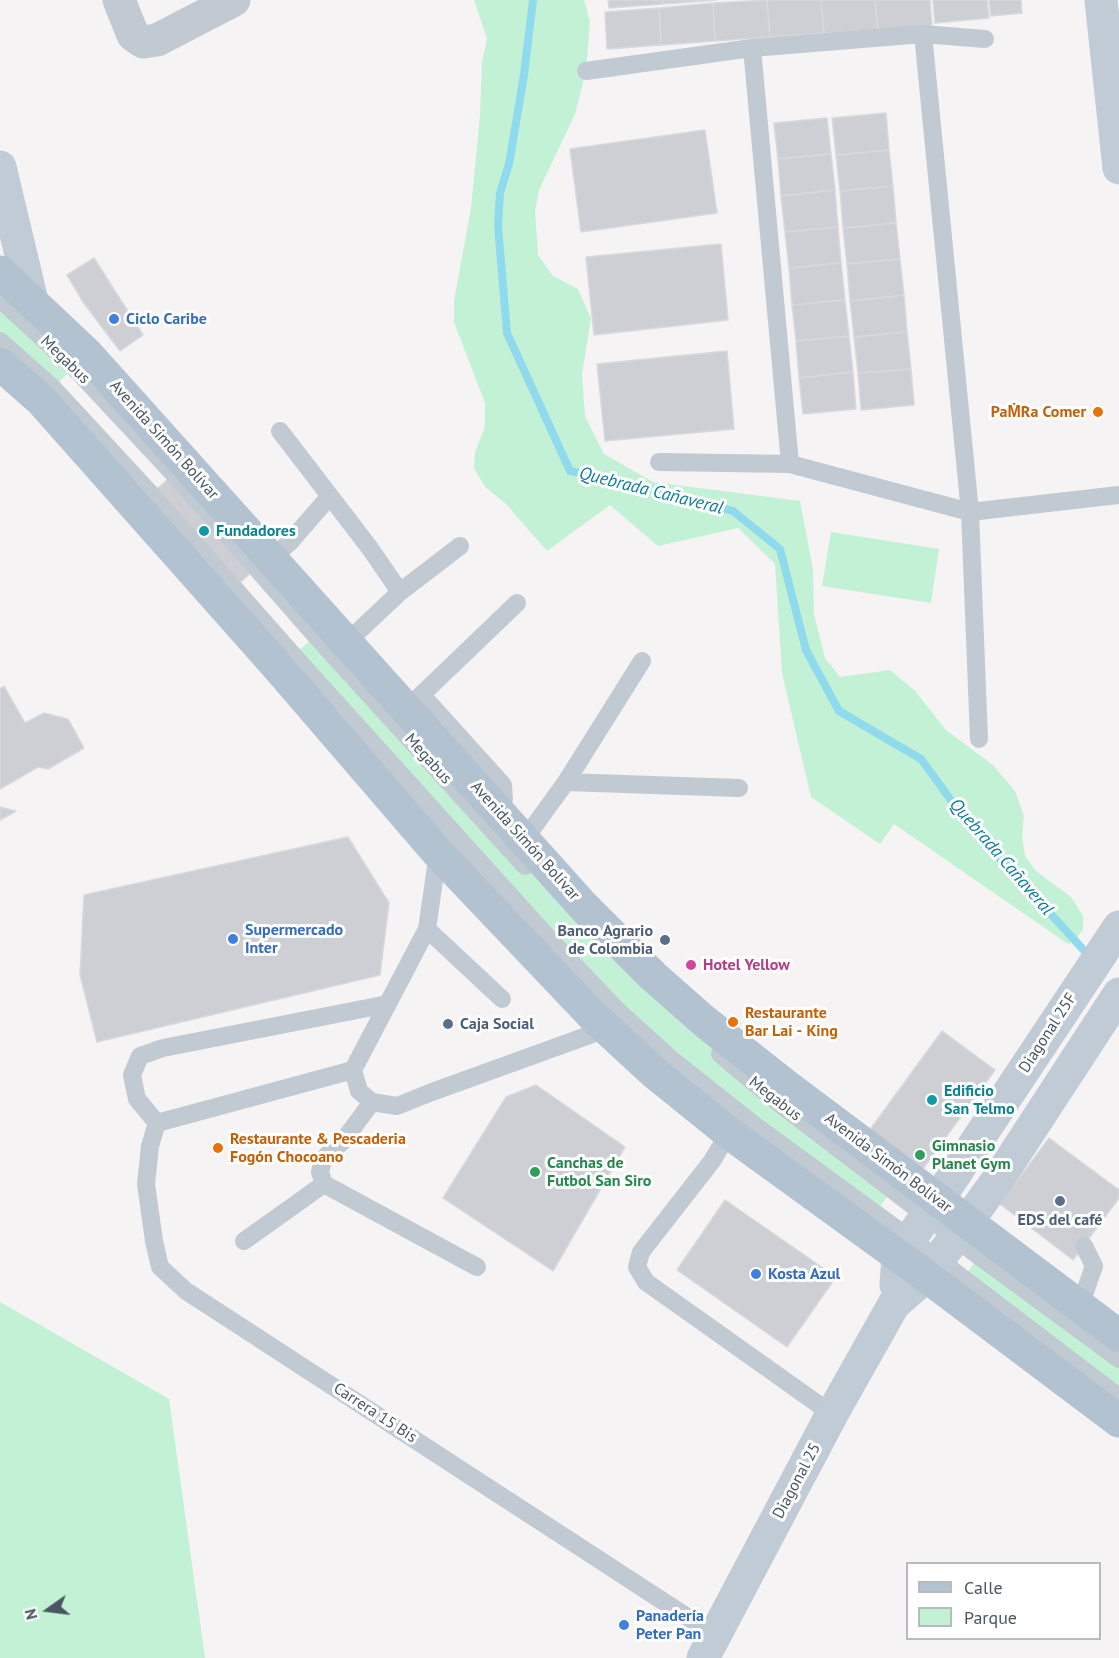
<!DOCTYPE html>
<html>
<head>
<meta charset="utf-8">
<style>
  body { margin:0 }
  #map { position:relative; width:1119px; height:1658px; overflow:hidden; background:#f5f3f3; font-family:"PT Sans",sans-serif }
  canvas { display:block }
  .legend { position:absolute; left:906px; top:1562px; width:195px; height:78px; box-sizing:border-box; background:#fff; border:2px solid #b7bbc0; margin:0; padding:8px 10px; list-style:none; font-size:18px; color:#4a5661 }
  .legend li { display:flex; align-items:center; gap:12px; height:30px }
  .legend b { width:30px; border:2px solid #b7bbc0 }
  .north { position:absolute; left:18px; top:1580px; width:60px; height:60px; -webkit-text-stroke:4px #fff; paint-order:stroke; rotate:256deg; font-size:16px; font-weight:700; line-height:24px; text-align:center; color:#4a5661 }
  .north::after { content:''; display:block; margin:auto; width:21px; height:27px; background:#4a5661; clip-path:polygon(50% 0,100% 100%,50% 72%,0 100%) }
</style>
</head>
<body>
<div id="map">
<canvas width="1119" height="1658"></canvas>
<ul class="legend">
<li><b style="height:8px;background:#b3c2d1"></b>Calle</li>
<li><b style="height:16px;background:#c3f1d5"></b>Parque</li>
</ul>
<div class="north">N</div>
</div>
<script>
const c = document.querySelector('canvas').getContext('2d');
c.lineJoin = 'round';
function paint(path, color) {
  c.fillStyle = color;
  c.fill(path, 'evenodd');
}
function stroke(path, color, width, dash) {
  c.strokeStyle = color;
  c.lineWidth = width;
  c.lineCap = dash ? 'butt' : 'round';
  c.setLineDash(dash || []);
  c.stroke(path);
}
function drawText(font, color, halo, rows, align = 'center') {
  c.font = font + ' "PT Sans",sans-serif';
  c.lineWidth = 6;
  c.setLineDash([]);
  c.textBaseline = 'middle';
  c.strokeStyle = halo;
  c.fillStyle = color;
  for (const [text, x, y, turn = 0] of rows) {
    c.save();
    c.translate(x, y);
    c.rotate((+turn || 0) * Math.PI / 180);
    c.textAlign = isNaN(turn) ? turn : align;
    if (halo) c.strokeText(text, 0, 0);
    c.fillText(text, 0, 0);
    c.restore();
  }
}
paint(new Path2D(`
  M474,0H584L590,21L586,71L575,114L539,190L535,211L538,255L553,276L578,289L591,319L582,374L585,416L604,454L653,482L800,501L813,570L814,614L825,658L840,677L890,670L915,691L946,730L993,765L1015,791L1024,816L1022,835L1025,856L1036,871L1071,897L1083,916V929L1075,940L1068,944L894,824L880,844L811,797L782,673L775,564L738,528L658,546L610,505L547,551L506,504L485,487L474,468L475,452L485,427V403L454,322V301L471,208L480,116L482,63L487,39Z
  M0,299L74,367L53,388L0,341Z
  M831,532L939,549L931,603L822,586Z
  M316,636L893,1189L875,1213L671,1059L293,655Z
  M979,1256L1119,1359V1397L963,1279Z
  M0,1302L169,1399L205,1658H0Z`), '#c3f1d5');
stroke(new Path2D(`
  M533,0L524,75L509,164L500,193L498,226L507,333L570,471L629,483L733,511L780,549L806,650L839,711L921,759L969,825L1091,958`), '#90daee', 8);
const building = new Path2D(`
  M608,0H662L663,4L609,8Z
  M662,0H717L663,4Z
  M767,0H821L824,33L770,37Z
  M767,0L770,37L715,41L713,3Z
  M821,0H875L878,30L824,33Z
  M875,0H930L932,26L878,30Z
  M933,0H987L989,18L935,23Z
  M989,0H1021L1022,13L991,16Z
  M713,3L715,41L661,45L659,8Z
  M659,8L661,45L607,49L605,12Z
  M886,113L889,150L836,155L832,118Z
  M827,118L831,154L778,159L774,123Z
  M705,130L717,213L581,232L570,149Z
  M889,150L893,186L840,191L836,155Z
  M831,154L835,190L781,196L778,159Z
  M893,186L896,223L843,228L840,191Z
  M835,190L838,227L785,232L781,196Z
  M896,223L900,259L847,264L843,228Z
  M838,227L841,263L789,268L785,232Z
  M721,244L728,320L594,335L586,257Z
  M94,258L143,335L120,351L83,302L67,275Z
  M900,259L904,295L850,301L847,264Z
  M841,263L845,300L792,305L789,268Z
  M904,295L907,332L854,337L850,301Z
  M845,300L849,336L796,341L792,305Z
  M907,332L911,369L858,373L854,337Z
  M849,336L853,372L799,378L796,341Z
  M727,351L734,429L605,441L597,364Z
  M911,369L914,405L861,410L858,373Z
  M853,372L856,409L803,414L799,378Z
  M174,474L256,568L234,588L151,494Z
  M4,686L25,723L44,713L68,719L84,748L48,769L38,767L0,789V689Z
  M0,807L16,811L0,820Z
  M348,837L389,903L380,975L97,1042L80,975L84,895Z
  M942,1031L995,1070L922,1170L869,1131Z
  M536,1085L625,1147L553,1271L443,1198L506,1097Z
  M1049,1138L1119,1190V1198L1073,1260L1000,1204Z
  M725,1200L836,1277L787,1347L677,1270Z`);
paint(building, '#cdcfd5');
stroke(building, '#d7d9de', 1.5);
stroke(new Path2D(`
  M923,34L970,512L979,739
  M752,48L790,464
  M586,71L752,48L923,34L985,39
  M0,299L74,367L174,474L316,636L525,866
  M0,341L53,388L151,494L293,655L553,943L618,1011L671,1059L757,1127L939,1260L1119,1397
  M280,431L369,547L400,592
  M659,462L790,464L970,512L1119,495
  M271,559L290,542L329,497
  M347,642L400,592L460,546
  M417,699L517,603
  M405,707L417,699L429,703L503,785L504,799L497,809
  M566,782L739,788
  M524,840L566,782L642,661
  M438,853L427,929L353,1070L359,1091L372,1102L397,1106L432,1092L606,1029
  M427,929L502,999
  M720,1054L775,1100L979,1256L1119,1359
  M372,1102L343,1141L323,1159L320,1172L324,1184L477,1267
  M157,1123L150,1146L146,1184L154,1241L160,1267L186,1291L715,1635
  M157,1123L137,1099L132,1075L140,1056L163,1048L388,1004
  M157,1123L353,1070
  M729,1133L712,1161L641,1252L637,1267L646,1282L832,1414
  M244,1241L324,1184
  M1080,1306L1094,1266L1084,1246`), '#c1cad2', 18);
stroke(new Path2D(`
  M119,0L133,35L143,42L157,40L234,0`), '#c1cad2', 33);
stroke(new Path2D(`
  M1101,0L1119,168
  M0,167L32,301
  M896,1285L898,1256L937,1201L1119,927
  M703,1658L832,1414L894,1304L926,1276L967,1222L999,1178L1119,994`), '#c1cbd6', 33);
stroke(new Path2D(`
  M0,272L87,354L584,907L653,976L704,1021L785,1085L1119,1336
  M0,364L41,400L278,667L438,853L593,1016L656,1074L729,1133L926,1276L1119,1421`), '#b3c2d1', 33);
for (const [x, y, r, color] of [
  [114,319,6,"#3f7fe0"],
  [1098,412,6,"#e8710a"],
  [204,531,6,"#0f9aa8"],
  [233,939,6,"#3f7fe0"],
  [665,940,6,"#5c6f8a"],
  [691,965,6,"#d1479c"],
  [733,1022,6,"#e8710a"],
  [448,1024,6,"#5c6f8a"],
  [932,1100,6,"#0f9aa8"],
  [218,1148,6,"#e8710a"],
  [920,1155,6,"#2e9e5b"],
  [535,1172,6,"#2e9e5b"],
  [1060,1201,6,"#5c6f8a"],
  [756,1274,6,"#3f7fe0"],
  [624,1625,6,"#3f7fe0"]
]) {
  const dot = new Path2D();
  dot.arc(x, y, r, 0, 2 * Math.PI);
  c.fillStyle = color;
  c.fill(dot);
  stroke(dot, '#fff', 2);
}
drawText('bold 16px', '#366cbe', '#fff', [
  ["Ciclo Caribe",126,319],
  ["Supermercado",245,930],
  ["Inter",245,948],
  ["Kosta Azul",768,1274],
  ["Panadería",636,1616],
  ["Peter Pan",636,1634]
], 'left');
drawText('16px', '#4a5661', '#fff', [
  ["Megabus",65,360,44],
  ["Avenida Simón Bolívar",164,440,48],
  ["Megabus",428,759,48],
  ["Avenida Simón Bolívar",525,841,48],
  ["Diagonal 25F",1048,1033,-57],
  ["Megabus",775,1099,38],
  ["Avenida Simón Bolívar",888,1163,37],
  ["Carrera 15 Bis",375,1413,33],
  ["Diagonal 25",797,1481,-62]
]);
drawText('bold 16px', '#c56008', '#fff', [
  ["PaṀRa Comer",1086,412,"right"],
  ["Restaurante",745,1013],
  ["Bar Lai - King",745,1031],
  ["Restaurante & Pescaderia",230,1139],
  ["Fogón Chocoano",230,1157]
], 'left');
drawText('bold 16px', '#0d838f', '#fff', [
  ["Fundadores",216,531],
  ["Edificio",944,1091],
  ["San Telmo",944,1109]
], 'left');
drawText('bold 16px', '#4e5e75', '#fff', [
  ["Banco Agrario",653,931],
  ["de Colombia",653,949],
  ["Caja Social",460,1024,"left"],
  ["EDS del café",1060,1220,"center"]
], 'right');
drawText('bold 16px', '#b23c85', '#fff', [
  ["Hotel Yellow",703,965]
], 'left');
drawText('bold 16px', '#27864d', '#fff', [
  ["Gimnasio",932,1146],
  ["Planet Gym",932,1164],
  ["Canchas de",547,1163],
  ["Futbol San Siro",547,1181]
], 'left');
drawText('italic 18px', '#0c7c9b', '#fff', [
  ["Quebrada Cañaveral",651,491,14],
  ["Quebrada Cañaveral",1001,857,49]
]);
</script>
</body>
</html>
